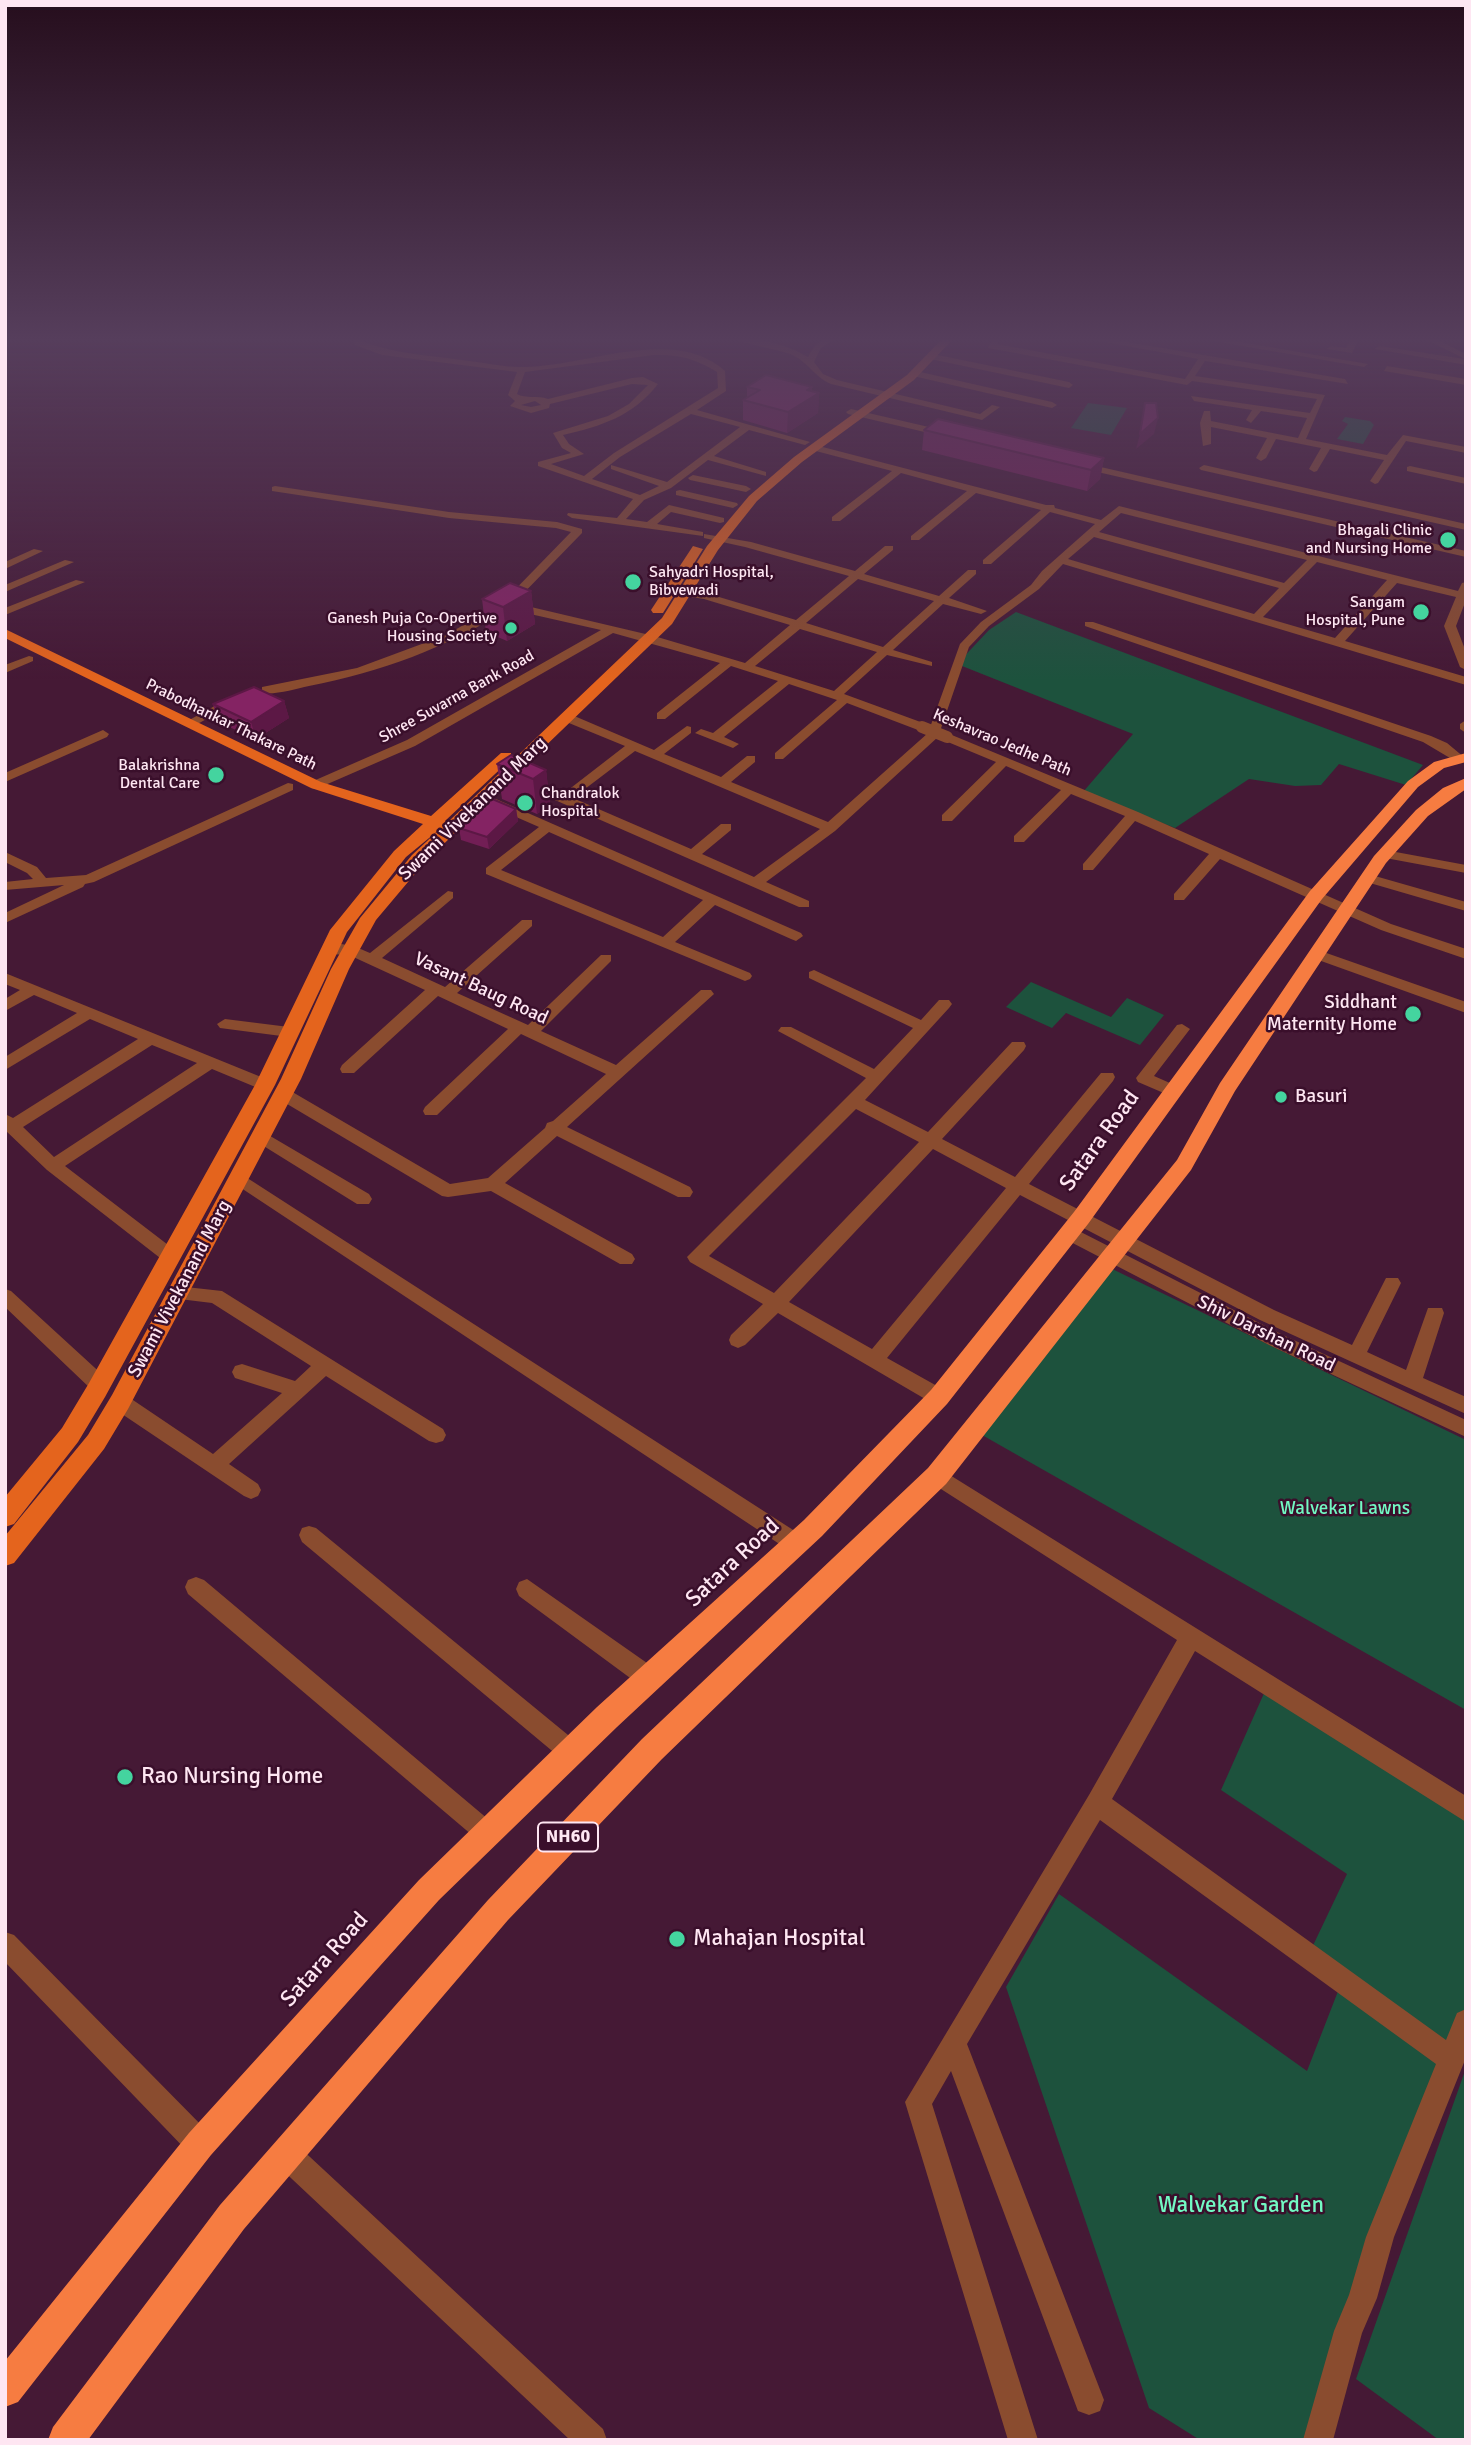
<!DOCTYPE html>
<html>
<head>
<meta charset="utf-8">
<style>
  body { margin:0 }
  #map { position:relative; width:1471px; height:2445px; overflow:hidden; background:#451935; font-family:Signika,sans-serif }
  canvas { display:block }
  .frame { position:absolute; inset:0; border:7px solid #fee6f2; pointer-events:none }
</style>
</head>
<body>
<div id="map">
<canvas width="1471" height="2445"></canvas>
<div class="frame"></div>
</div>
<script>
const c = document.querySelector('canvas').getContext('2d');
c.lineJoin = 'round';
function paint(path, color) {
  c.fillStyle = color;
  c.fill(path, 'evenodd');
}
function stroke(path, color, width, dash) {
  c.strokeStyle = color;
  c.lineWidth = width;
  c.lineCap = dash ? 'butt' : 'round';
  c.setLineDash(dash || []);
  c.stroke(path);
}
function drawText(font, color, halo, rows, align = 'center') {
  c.font = font + ' Signika,sans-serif';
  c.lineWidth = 5;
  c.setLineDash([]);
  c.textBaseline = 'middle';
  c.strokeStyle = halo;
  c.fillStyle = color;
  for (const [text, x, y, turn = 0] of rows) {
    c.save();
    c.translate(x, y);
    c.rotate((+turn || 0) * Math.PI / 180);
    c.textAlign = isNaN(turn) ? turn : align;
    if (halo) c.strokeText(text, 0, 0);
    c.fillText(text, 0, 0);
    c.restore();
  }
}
paint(new Path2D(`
  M1088,403L1127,408L1111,435L1071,428Z
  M1345,417L1370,421L1374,425L1363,444L1337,439L1348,424L1342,421Z
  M1016,612L1423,765L1406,785L1339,764L1321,785L1295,786L1249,779L1175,828L1083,792L1133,734L957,664L989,630Z
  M1031,982L1111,1017L1127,998L1164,1015L1140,1045L1066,1013L1052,1028L1006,1007Z
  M1106,1266L1466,1440V1710L975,1431Z
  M1265,1691L1466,1812V2022L1455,2051L1308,1956L1347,1874L1221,1790Z
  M1059,1894L1307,2071L1342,1981L1452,2060L1318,2440H1200L1149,2408L1006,1987Z
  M1466,2068V2440H1439L1356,2379Z`), '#1d523d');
paint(new Path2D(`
  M352,337H360L362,341C394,354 428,355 462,360C481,362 502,367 521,367C582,368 674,324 725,371L726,391L697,410L810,442L805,445L749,430L714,456L766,472V476L708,460L671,488L644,500L626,519L647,522L669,505L724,518V522L720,523L671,512L657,524L703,532V536L572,518L567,515L568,513L617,518L633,499L538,466V462L571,453L562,448L553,433L608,416L629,404L648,385L632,384L550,404L549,408L531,413L510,406L515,401L508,395L517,372L382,355L355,345ZM654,355C677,354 697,359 717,372L718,388L614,453L584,476L551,464L584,454L569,444L563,435C602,426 633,416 658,384L643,377L632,378L548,399C538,395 525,399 517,394L525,372ZM535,401L541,405L531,407L521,405ZM691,414L740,427L667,482L611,465V469L659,486L640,495L592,479L620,457Z
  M730,337C755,337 787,344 808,357C815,343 822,337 838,337L821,348L814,362L823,374L837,380L980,414L992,405L1000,407L982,420L831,384C814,377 808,361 790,354C771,347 748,346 730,337Z
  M993,337H1002L997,344L1185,379L1198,359L1077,337H1098L1345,379L1348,384L1205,361L1195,376L1325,395L1306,439L1387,455L1403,435L1466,447V453L1406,441L1378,483L1375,484L1370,481L1384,460L1330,449L1317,471L1314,472L1309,469L1321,448L1276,439L1266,458L1261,461L1256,458L1267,438L1211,427V444L1203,446L1200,423L1204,411H1210L1211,421L1298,438L1307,418L1261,411L1251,423L1246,420L1252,410L1194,401L1191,396L1310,413L1317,399L1192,381L1187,385L988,348Z
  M1190,337H1212L1368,364L1364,367Z
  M1352,337H1360L1352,353L1327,349L1331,346L1346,348Z
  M1421,337H1432L1466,354V365L1375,349L1379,346L1465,359Z
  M933,354L1069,382L1073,385L1069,388L930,359Z
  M1387,366L1466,379V385L1384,371Z
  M916,371L1052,402L1057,405L1052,408L913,376Z
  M851,409L946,431L951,434L946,437L848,414L846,412Z
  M815,445L1046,505H1054L1055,508L1101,520L1119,506L1458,591L1462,583L1466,582V600L1456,626L1466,652V670L1460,667L1444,626L1456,597L1397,583L1345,641L1466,677V685L1063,564L1039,589L989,626L969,647L938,737L835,831L766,882L809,901V907H799L523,786L522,783L528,779L563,794L625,746L564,721V715H572L654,750L687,726L691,727V733L664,754L721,777L747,756H755V762L731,782L828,822L928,733L960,644L981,622L1031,585L1042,571L1095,524L1050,512L991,564H983V560L1041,510L976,493L919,540H911V536L967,491L901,473L840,521H832V517L892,471L812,450L810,448ZM1121,513L1307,560L1284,583L1099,532ZM1094,537L1279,588L1254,614L1068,559ZM1317,562L1387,580L1335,638L1263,617ZM635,751L820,829L754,877L702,854L731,830V824H721L691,849L573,798Z
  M1079,462L1466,551V557L1076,467L1074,465Z
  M1204,465L1466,524V530L1201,470L1199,468Z
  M1410,466L1466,478V484L1407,471V467Z
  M693,475L746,486L751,489L746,492L690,480L688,478Z
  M275,486L449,512L557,522L582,529V533L514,603L654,636L745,663L790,625L704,599L684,596V592L709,594L796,620L849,576L745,547L704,538V534L751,542L855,571L885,546H893V550L864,574L939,596L968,570H976V574L949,598L987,611L981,614L943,604L893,650L932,662V666L887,655L844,694L926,724V730H918L847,703L783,759H775V753L837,700L789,684L724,737L739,744L733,748L695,733L701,729L713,733L778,681L731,666L665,719H657V713L720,663L613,633L415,746L316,789L311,788V782L407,740L601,630L508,609C446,648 381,672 309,686C295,689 276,695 262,693V687L357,668L446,635L502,603L571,532L556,528L449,518L272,491V487ZM858,579L934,601L883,647L806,623ZM800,629L877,652L834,691L755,666Z
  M680,490L737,503L738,505L733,508L676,495V491Z
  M34,549L43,551L5,569V562Z
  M65,560L74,562L5,592V585Z
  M76,580L85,582L5,615V608Z
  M1085,622H1093L1431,736L1447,743L1465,758L1455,761L1423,742L1085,626Z
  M29,656L33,657V661L5,673V665Z
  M231,697L241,700L192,727L182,724Z
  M1466,720V733L1460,729V724Z
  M103,730L109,734L107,737L5,782V773Z
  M947,733L1138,812L1391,924L1466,949V959L1381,930L1220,859L1184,900H1174V894L1209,854L1135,821L1093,870H1083V864L1125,816L1071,794L1024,842H1014V836L1061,790L1006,766L952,821H942V815L996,762L943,740L941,737Z
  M288,783L293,784V790L94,882L85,884L83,887L5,923V913L64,885L5,890V882L33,879L27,873L5,862V852L37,867L46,878L86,875Z
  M496,799L801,933L803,936L796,941L791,939L715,905L675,942L750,973L752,976L750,979L745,981L486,874V868L539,827L491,806V800ZM549,832L703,900L663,937L501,870Z
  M1385,850L1466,865V873L1380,857V851Z
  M1368,874L1466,902V911L1363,881V875Z
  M448,891L453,892V898L382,958L445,987L522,920H532V926L457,993L528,1025L601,955H611V961L541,1031L616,1065L701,990H711L714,994L567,1127L690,1187L693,1192L690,1197H678L557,1136L505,1183L632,1254L635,1259L632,1264H620L491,1191L448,1197L442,1196L277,1098L275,1094L277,1090H289L450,1184L488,1178L545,1128L547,1123L553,1121L606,1074L521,1034L437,1115H425L423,1111L425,1107L508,1029L438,996L354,1073H342L340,1069L342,1065L425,990L349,955L329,954L322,949C334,938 356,947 370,953Z
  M1315,949L1466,1002V1013L1310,957L1308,954Z
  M814,970L921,1020L939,1000H949L952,1004L949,1008L865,1100L928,1132L1012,1042H1024L1026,1046L1024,1050L942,1139L1015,1177L1101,1073H1113L1115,1077L1113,1081L1029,1184L1274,1310L1352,1345L1386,1278H1398L1401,1283L1367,1352L1406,1370L1428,1308H1442L1444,1313L1423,1378L1466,1397V1414L1260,1320L1020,1195L887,1358L946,1391L949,1397L946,1403L939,1405L932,1403L778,1313L745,1345L738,1348L731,1345L729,1340L731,1335L763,1304L690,1262L687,1257L866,1078L778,1031L781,1027H791L874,1069L913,1028L809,978V972ZM856,1109L919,1142L774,1293L709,1256ZM933,1149L1006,1188L872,1349L789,1302Z
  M5,973L271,1081L273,1085L271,1089L265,1091L212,1069L65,1166L176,1251L179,1256L176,1261H164L47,1170L5,1130V1114L13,1118L138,1039L90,1019L5,1070V1057L77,1013L34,995L5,1011V999L20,990L5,984ZM152,1045L197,1063L54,1157L23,1127Z
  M225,1019L289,1027L297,1032L289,1037L220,1028L217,1024Z
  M1182,1024L1190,1029L1154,1076L1179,1087L1181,1091L1173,1097L1138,1082L1136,1078L1177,1025Z
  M260,1130L369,1194L372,1199L369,1204H357L254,1140L252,1136L254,1132Z
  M238,1172L804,1537L807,1544L804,1551L797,1554L790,1551L232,1182L229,1178Z
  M1069,1226L1283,1335L1466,1420V1437L1269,1345L1063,1238L1060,1233L1063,1228Z
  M177,1286L222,1291L443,1429L446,1435L443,1441L436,1443L429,1441L326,1376L229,1464L258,1484L261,1490L258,1496L251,1499L244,1496L113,1408L110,1402L113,1396L120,1394L127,1396L213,1454L282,1393L235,1378L232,1372L235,1366L242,1364L295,1381L311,1366L212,1303L171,1298L168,1293L171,1288Z
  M5,1289L11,1291L106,1378L109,1384L106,1390L99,1392L92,1390L5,1307Z
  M937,1467L1466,1796V1822L1195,1651L1112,1799L1446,2040L1457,2013L1466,2009L1465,2060L1394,2237L1377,2298L1362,2333L1333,2440H1303L1334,2331L1349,2295L1366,2237L1436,2064L1100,1820L967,2044L1104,2400L1100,2411L1089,2415L1078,2411L951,2071L932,2104L1038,2440H1008L905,2102L1089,1795L1177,1640L930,1482L927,1476L930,1470Z
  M309,1526L316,1528L579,1744L582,1752L579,1760L571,1763L563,1760L302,1542L299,1535L302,1528Z
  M196,1577L204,1580L495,1825L499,1833L495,1841L487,1845L479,1841L188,1594L185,1587L188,1580Z
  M527,1579L657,1670L660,1678L657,1686L649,1689L641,1686L519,1596L516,1589L519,1582Z
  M5,1932L14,1935L210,2134L214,2144L210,2154L200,2158L190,2154L5,1962Z
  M286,2140L296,2144L603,2429L607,2440H570L276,2164L272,2154L276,2144Z`), '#8a4c2f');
paint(new Path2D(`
  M944,337H955L914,380L802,462L757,501L718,550L672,624L424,863L376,920L349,969L301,1079L128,1409L104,1449L14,1563L5,1566V1536L88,1435L112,1395L281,1079L331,969L360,918L412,855L440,829L406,857L347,932L275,1085L105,1397L78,1442L14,1524L5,1527V1497L62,1428L89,1383L255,1085L330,930L394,851L423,824L311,788L5,638V629L321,782L431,816L501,753H511V759L445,821L448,822L662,618L707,546L749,496L794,457L907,375Z
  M693,546L703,549L663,613H653L651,610Z`), '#e4641d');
paint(new Path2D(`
  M1466,753V762L1444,768L1418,787L1322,899L1088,1224L947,1404L822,1536L617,1727L439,1900L211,2155L18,2402L5,2407V2361L189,2133L419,1880L597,1707L804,1520L931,1390L1074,1212L1310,891L1408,781L1434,762Z
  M1466,778V789L1428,816L1386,863L1235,1091L1191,1170L946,1484L662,1759L508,1920L244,2229L88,2440H48L53,2427L220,2205L488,1900L642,1739L928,1468L1177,1160L1220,1083L1374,856L1416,810L1443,788Z`), '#f67c41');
stroke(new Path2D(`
  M922,727L947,737`), '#8a4c2f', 12);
paint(new Path2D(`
  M747,387L812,391L819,393L818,413L787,433L743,420V400L747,398Z
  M924,430L1104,458L1100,479L1087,491L922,450Z
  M531,591L535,624L507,641L486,632L482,599Z
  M284,701L289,718L256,739L218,722L213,704Z
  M497,764L546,770L550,805L537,814L502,799Z
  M516,809L518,821L489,849L461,840L459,828Z`), '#721e55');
paint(new Path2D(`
  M812,387V397L819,393L818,413L787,433L788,412L807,390Z
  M1158,418L1154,434L1136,449L1140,434Z
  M1104,458L1100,479L1087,491L1091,470Z
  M531,591L535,624L507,641L503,607Z
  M284,701L289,718L256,739L251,722Z
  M546,770L550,805L537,814L533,779Z
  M516,809L518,821L489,849L487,837Z`), '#5c1845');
const building = new Path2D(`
  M766,375L812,387L807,390L819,393L788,412L743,400L760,390L747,387Z
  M1145,403H1156L1158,418L1140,434Z
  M938,419L1104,458L1091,470L924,430Z
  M510,583L531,591L503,607L482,599Z
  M254,687L284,701L251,722L213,704Z
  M511,755L546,770L533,779L497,764Z
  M490,798L516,809L487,837L459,828Z`);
paint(building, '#842363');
stroke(building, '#5c1845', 2);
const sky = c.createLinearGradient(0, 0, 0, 680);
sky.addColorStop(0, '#260e1d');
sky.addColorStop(0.5, '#563e5c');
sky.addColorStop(1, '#563e5c00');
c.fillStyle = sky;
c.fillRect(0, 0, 1471, 680);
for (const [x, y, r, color] of [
  [1448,540,9,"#44d49f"],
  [633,582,9,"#44d49f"],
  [1421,612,9,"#44d49f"],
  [511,628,7,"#44d49f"],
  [216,775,9,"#44d49f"],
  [525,803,9,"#44d49f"],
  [1413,1014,9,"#44d49f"],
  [1281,1097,7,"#44d49f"],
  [125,1777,9,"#44d49f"],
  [677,1939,9,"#44d49f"]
]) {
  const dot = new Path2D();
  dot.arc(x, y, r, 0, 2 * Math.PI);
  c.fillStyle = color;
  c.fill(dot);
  stroke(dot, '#3a0f2b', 2.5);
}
drawText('16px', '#fee6f2', '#3a0f2b', [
  ["Bhagali Clinic",1432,531],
  ["and Nursing Home",1432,549],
  ["Sahyadri Hospital,",649,573,"left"],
  ["Bibvewadi",649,591,"left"],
  ["Sangam",1405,603],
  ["Hospital, Pune",1405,621],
  ["Ganesh Puja Co-Opertive",497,619],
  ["Housing Society",497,637],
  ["Balakrishna",200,766],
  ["Dental Care",200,784],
  ["Chandralok",541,794,"left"],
  ["Hospital",541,812,"left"]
], 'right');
drawText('16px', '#fee6f2', '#3a0f2b', [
  ["Shree Suvarna Bank Road",457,697,-29],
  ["Prabodhankar Thakare Path",231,725,26],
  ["Keshavrao Jedhe Path",1002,743,23]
]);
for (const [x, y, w] of [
  [568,1837,60]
]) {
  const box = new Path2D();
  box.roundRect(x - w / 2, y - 14.5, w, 29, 5);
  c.fillStyle = '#3a0f2b';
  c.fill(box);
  stroke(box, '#fee6f2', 2);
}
drawText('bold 18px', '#fee6f2', null, [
  ["NH60",568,1837]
]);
drawText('19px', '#fee6f2', '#3a0f2b', [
  ["Swami Vivekanand Marg",473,809,-44],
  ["Vasant Baug Road",481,989,25],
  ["Swami Vivekanand Marg",180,1289,-62],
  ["Shiv Darshan Road",1266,1334,26]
]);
drawText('19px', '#fee6f2', '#3a0f2b', [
  ["Siddhant",1397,1003],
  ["Maternity Home",1397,1025],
  ["Basuri",1295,1097,"left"]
], 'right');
drawText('19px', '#72f9c3', '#3a0f2b', [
  ["Walvekar Lawns",1345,1509]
]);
drawText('23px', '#fee6f2', '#3a0f2b', [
  ["Satara Road",1100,1141,-54],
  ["Satara Road",733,1563,-43],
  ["Satara Road",325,1960,-48]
]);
drawText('23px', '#fee6f2', '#3a0f2b', [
  ["Rao Nursing Home",141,1777],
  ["Mahajan Hospital",693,1939]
], 'left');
drawText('23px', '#72f9c3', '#3a0f2b', [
  ["Walvekar Garden",1241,2206]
]);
</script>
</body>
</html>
